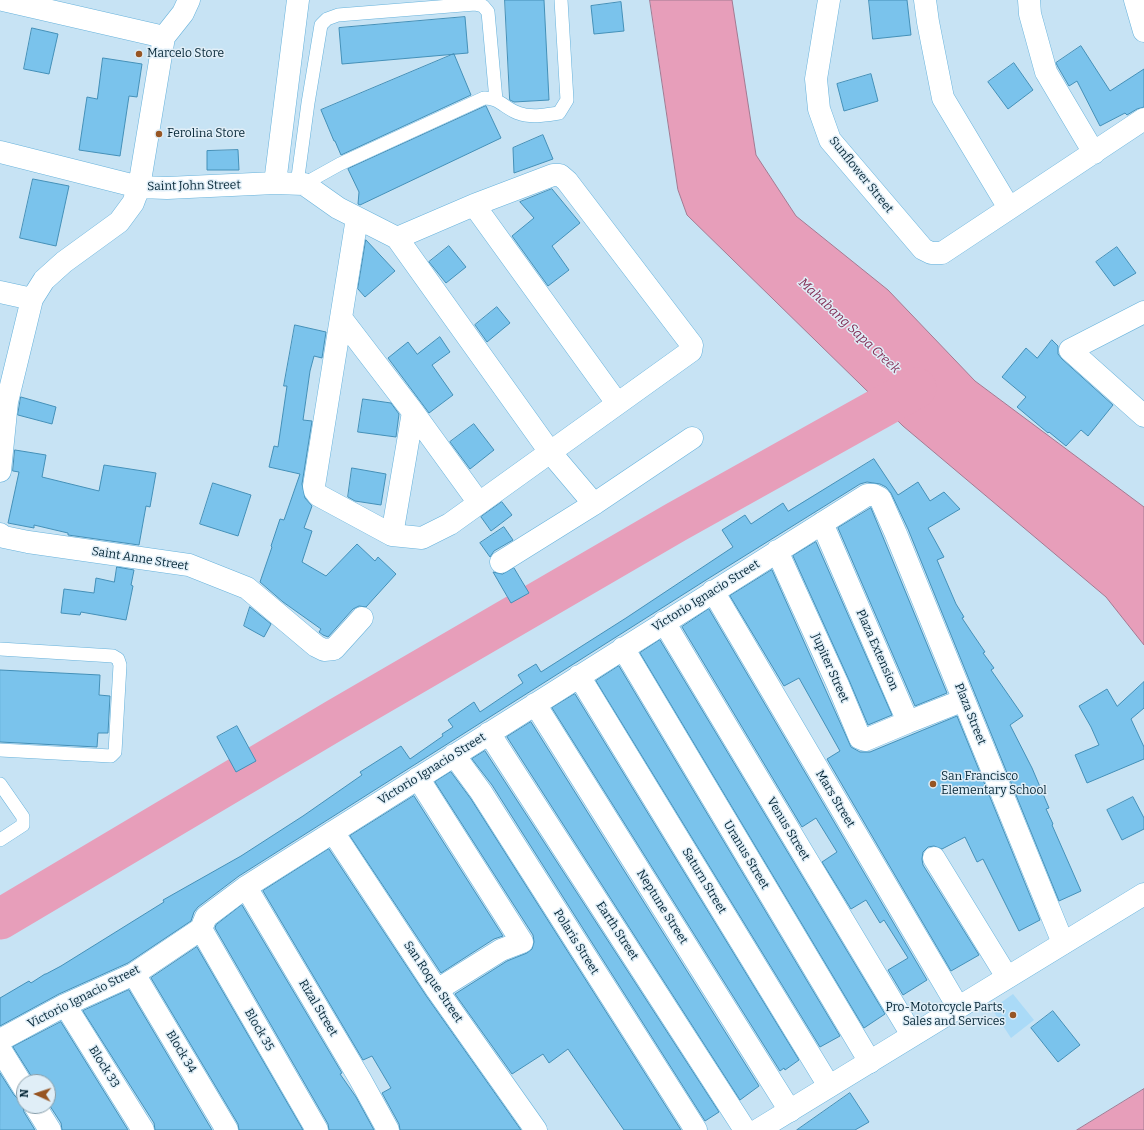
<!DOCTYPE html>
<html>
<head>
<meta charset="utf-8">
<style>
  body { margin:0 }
  #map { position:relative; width:1144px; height:1130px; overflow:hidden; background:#c7e3f4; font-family:Bitter,serif }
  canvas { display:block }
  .north { position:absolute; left:16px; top:1074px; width:40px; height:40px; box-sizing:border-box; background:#e0eef7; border:1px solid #889eaa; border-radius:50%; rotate:273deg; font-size:11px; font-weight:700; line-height:16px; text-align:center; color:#052636 }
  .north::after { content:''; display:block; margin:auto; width:14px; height:18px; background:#975523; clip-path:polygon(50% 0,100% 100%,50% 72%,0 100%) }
</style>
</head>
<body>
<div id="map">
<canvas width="1144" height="1130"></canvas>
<div class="north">N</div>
</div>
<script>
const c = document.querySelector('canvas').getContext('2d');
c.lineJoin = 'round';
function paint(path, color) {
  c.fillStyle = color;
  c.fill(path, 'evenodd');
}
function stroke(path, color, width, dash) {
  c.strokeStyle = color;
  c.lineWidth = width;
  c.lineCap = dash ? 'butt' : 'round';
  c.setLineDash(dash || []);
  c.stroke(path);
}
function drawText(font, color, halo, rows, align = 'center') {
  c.font = font + ' Bitter,serif';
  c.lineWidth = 3;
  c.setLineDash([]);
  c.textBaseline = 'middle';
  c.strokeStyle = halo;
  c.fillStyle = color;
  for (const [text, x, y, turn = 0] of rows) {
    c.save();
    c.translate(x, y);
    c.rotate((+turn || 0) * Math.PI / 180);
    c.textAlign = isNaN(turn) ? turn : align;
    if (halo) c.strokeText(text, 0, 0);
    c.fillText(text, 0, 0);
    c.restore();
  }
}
paint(new Path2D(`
  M1013,994L1034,1020L1011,1038L992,1009Z`), '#aadaf7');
const water = new Path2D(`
  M650,0H732L756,155L796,216L888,290L975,381L1144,507V645L1106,597L903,426L687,215L678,190Z
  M1144,1089V1130H1077Z`);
paint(water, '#e79eba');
stroke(water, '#a37a92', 1);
stroke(new Path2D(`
  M0,919L337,719L676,522L916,388`), '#e79eba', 41);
const building = new Path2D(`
  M505,0H544L549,100L514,102L510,100Z
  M869,0H907L911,35L873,39Z
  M621,2L624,31L594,34L591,6Z
  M465,17L468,53L342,64L339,28Z
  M32,28L58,34L49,74L24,69Z
  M1081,46L1110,91L1144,69V107L1137,109L1127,115L1125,113L1100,126L1077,81L1069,86L1058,67L1056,63Z
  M454,54L471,95L341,155L335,141H334L321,110Z
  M103,58L142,64L137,97L129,96L120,156L79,150L87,97L97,99Z
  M1014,63L1033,90L1008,109L988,82Z
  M871,74L878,101L844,111L837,84Z
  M486,106L501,138L360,205L358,204L359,192L348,169Z
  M543,135L553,159L514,173L513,148Z
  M238,150L239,170H207V151Z
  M33,179L69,186L56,246L20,238Z
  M552,189L580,223L552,246L569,270L548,286L512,236L534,218L520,202Z
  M366,240L395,271L365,297L358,289Z
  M449,246L466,267L446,283L429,262Z
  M1117,247L1136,273L1114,286L1096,262Z
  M497,307L510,323L487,342L475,325Z
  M295,325L326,332L322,358L314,356L310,371L303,420L312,421L302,484L305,498L312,506L304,528L312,531L302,562L326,576L357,544L375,561L378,557L396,574L366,607L359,606L353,609L328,637L323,635L319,632L321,629L283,602L260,582L272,547L271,546L280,519L284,520L300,474L269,467L274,446L278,447L287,386H284Z
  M440,337L450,352L432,365L453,395L429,413L388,358L408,342L417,354Z
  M1052,340L1058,346V354L1062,359L1113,405L1088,436L1081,430L1066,446L1049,432L1048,433L1017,407L1026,397L1002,377L1026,348L1037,358Z
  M21,397L56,407L52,424L18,415Z
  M363,399L391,403L399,414L396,437L358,432Z
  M474,424L494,450L470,469L450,442Z
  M15,450L46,455L42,477L99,491L104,465L156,473L150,507L146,506L139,545L68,535V533L34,525V528L8,523L19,472L13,471Z
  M874,459L898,495L918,482L930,501L944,492L960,509L928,528L944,557L937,560L956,604L964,617L962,618L972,633L985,652L983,653L994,668L991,670L1023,716L1010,725L1032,768L1049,808L1046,809L1053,824L1052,825L1081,891L1059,901L908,529L891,493L886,487L880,484L867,482L860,484L706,580L239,876L198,907L194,912L191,921L128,963L59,994L0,1026V998L29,981L31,983L45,974H46L61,966L164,902L163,900L241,856L303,816L362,775L360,772L401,746L410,759L443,736L442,734L453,727L448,720L474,702L480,712L523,683L518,675L536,664L541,672L626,618L733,547L722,530L745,515L751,524L783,503L788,511Z
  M352,468L386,474L381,505L355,501L348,497Z
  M213,483L251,495L238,536L200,524Z
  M502,502L512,515L491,531L481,517Z
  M871,508L947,693L915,706L838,528Z
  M504,527L513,540L494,551L490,557L480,543Z
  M816,542L892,715L868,725L849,680L793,556Z
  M117,567L134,570L131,585L133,586L126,620L81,612L80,615L61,613L64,589L94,593L96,578L114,582Z
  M514,568L529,593L511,603L493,572L502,574Z
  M772,570L851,747L860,752H870L957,716L1040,920L1019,931L983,859L977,862L965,837L942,849L934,846L928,847L923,852L922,859L923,865L979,955L951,971L827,759L840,751L799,678L784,686L730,596Z
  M250,607L271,624L264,637L244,626Z
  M709,609L927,980L903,995L888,970L908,958L884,920L880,923L866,900L851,909L822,862L837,852L816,818L802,827L682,627Z
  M660,640L885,1014L864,1028L640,653Z
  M619,666L840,1036L820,1047L596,681Z
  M0,670L100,675L99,695L110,696L108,733H98L97,747L0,742Z
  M1144,682V708L1131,719L1144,747V759L1087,783L1075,755L1099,745L1091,727L1079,706L1107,689L1117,706Z
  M575,694L799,1060L785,1070L784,1068L780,1071L552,708Z
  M531,722L759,1086L740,1100L507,737Z
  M237,726L256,761L236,772L217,737Z
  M485,751L719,1112L705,1121L492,785L472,759Z
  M451,772L471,799L681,1130H624L568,1049L549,1063L543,1054L512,1074L455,994L507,961L527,953L532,949L534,942L533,935L435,782Z
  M414,796L503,936L494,939L441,973L350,836Z
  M1133,797L1144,818V829L1122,840L1107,810Z
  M329,849L427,997L521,1130H400L399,1124L382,1093L391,1088L372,1056L363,1060L263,891Z
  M242,905L342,1073L340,1074L356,1097L374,1130H329L328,1124L215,928L216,925Z
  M197,947L303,1130H239L238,1124L151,978Z
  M129,990L212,1130H155L154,1123L83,1011Z
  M1053,1011L1080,1045L1058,1062L1031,1028Z
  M61,1022L128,1130H62L61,1123L48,1103V1082H35L13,1047Z
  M0,1073L14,1095L18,1099L24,1100L23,1107L24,1112L35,1130H0Z
  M850,1093L869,1122L855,1130H797Z`);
paint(building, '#7ac3ec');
stroke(building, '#4490b8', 1);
const lane = new Path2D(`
  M297,184L308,103L321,25L327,19L338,15L475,4L483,6L488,12L496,100
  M304,184L340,164L484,98C498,97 506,109 518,113C531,118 546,115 559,113L567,100L561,0
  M0,649L113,656L118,659L120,665L115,752L111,756L0,750
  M0,784L23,817V825L0,840`);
const street = new Path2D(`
  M3,0L164,37
  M829,0L816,79L819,109L830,140L923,249L931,253H942L1144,119
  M925,0L928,22L943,98L1009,208
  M1029,0L1030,14L1046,72L1094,153
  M1135,0L1144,31
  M0,152L139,187L167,188L275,183L304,184L338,208L397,238L550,452L594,504
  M275,183L298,0
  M474,205L617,403
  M357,218L314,486L315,491L318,495L392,535L422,538L450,524L691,351L692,345L567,181L560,175H553L474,205L397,238
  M0,292L32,299
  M1144,312L1070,350L1144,416
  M341,318L413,412L479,503
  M0,471L7,402L32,299L44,280L64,262L119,222L133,203L139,187L164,37L183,13L189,0
  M822,523L908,722L964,700
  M0,534L4,537L28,542L189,565L247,588L316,646L324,650L334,649L362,618
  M392,535L413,412
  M777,551L838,685L860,738L865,740L908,722
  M501,562L594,504L692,438
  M713,591L958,1007
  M664,622L912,1035
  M623,648L870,1062
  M579,676L829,1086
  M535,704L790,1111
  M489,733L745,1130
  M454,755L481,792L696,1130
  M418,778L522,942L501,950L437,990
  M333,832L437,990L536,1130
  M934,858L1007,977
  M246,887L360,1079L388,1130
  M201,929L317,1130
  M134,974L227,1130
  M65,1005L143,1130
  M0,1040L65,1005L134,974L201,929L206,917L246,887L867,495H874L880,498L896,534L1063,943
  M0,1049L24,1088
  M35,1106L50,1130`);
const secondary = new Path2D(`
  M758,1130L1144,894`);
stroke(lane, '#67b2db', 14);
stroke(street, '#67b2db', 23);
stroke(secondary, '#67b2db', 23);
stroke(lane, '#fff', 13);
stroke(street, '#fff', 22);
stroke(secondary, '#fff', 22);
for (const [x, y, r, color] of [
  [139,54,4,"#975523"],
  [159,134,4,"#975523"],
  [933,784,4,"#975523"],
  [1013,1015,4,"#975523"]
]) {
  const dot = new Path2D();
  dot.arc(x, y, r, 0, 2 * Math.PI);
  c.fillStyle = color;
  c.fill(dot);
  stroke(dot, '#e0eef7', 1.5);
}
drawText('12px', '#052636', '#e0eef7', [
  ["Marcelo Store",147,54],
  ["Ferolina Store",167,134],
  ["San Francisco",941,777],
  ["Elementary School",941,791],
  ["Pro-Motorcycle Parts,",1005,1008,"right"],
  ["Sales and Services",1005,1022,"right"]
], 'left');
drawText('12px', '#052636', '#e0eef7', [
  ["Sunflower Street",861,175,51],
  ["Saint John Street",194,186,-1],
  ["Saint Anne Street",140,559,9],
  ["Victorio Ignacio Street",706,596,-32],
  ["Plaza Extension",877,650,66],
  ["Jupiter Street",830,668,66],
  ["Plaza Street",970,714,68],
  ["Victorio Ignacio Street",432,769,-32],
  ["Mars Street",835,799,59],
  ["Venus Street",788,829,59],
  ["Uranus Street",746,855,59],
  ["Saturn Street",704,881,59],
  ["Neptune Street",662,907,58],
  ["Earth Street",617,931,57],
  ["Polaris Street",576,942,58],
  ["San Roque Street",433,982,56],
  ["Victorio Ignacio Street",84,997,-27],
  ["Rizal Street",318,1008,59],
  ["Block 35",259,1030,60],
  ["Block 34",181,1052,59],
  ["Block 33",104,1067,58]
]);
drawText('italic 13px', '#832e56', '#e0eef7', [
  ["Mahabang Sapa Creek",849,326,43]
]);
</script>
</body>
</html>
